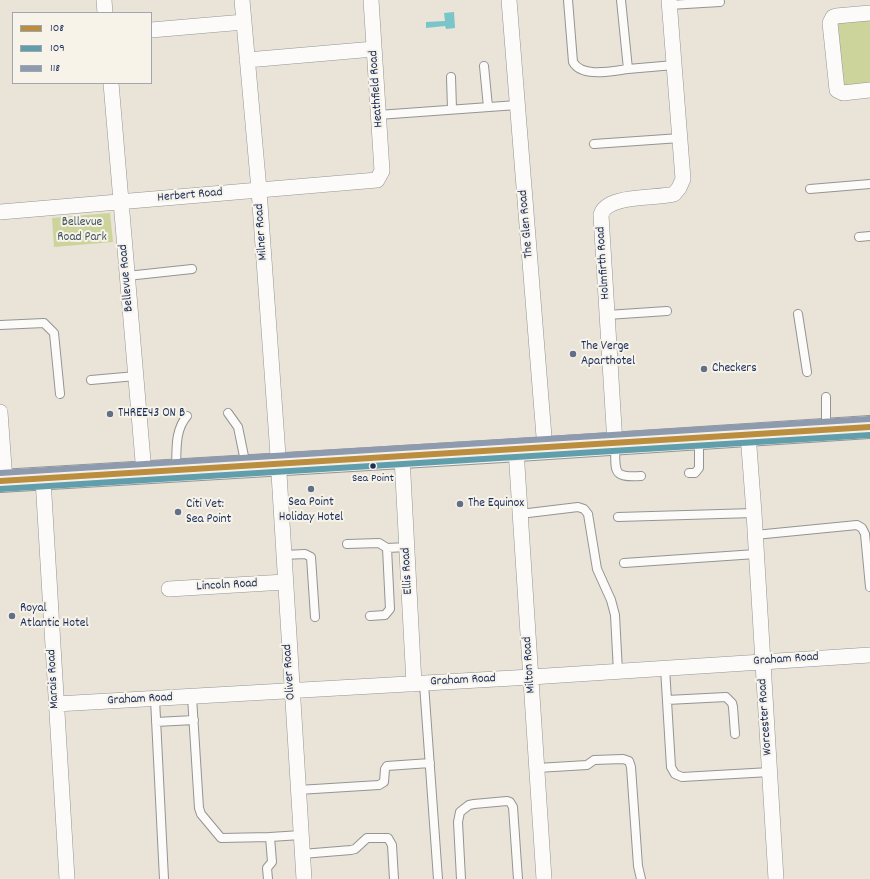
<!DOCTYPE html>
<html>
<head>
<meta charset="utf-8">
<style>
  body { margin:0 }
  #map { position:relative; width:870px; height:879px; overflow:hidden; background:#e9e4d7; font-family:Dekko,sans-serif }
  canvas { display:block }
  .legend { position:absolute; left:12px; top:12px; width:140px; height:72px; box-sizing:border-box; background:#f7f3e8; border:1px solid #9fa5b1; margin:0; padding:5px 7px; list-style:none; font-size:12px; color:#1b2f5e }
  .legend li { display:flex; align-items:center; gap:8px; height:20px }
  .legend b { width:20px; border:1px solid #9fa5b1 }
</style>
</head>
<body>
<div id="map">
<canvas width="870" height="879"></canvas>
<ul class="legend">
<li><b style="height:5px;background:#bb8d3e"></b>108</li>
<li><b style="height:5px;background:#619eac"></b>109</li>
<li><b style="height:5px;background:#8e9bae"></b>118</li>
</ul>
</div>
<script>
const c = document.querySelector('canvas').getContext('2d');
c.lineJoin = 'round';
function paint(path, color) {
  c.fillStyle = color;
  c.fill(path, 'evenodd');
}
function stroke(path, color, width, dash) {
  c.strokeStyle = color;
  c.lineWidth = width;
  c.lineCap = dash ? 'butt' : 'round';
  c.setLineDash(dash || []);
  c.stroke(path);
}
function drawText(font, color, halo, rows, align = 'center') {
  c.font = font + ' Dekko,sans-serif';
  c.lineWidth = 4;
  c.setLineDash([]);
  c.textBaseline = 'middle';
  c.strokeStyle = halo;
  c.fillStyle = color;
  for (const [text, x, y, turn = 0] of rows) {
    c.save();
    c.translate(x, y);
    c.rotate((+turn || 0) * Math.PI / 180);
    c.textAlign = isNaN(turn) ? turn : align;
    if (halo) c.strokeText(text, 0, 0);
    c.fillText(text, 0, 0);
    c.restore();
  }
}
paint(new Path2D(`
  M870,19V84L843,85L838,23Z
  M110,213L113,242L54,247L52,218Z`), '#cdd49b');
paint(new Path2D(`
  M454,12L455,28L446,29L445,26L426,28V22L445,21L444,13Z`), '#79c5c9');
const lane = new Path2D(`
  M568,0L573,62C582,78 612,71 628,69
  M621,0L628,69L674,65
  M669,5L720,2
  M484,66L488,107
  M451,77L452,109
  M378,115L517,105
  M594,144L680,138
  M810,189L870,184
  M859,237L870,236
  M127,276L192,269
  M798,314L807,372
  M607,315L667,311
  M0,325L44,323L54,333L60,394
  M91,380L136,376
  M826,397V429
  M228,413L238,427L246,466
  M615,445C616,471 611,478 641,476
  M176,470C177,452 174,431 187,416
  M689,473H695L699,468V440
  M520,514L578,507L584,509L588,514L597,569L611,600L615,615L618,672
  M618,517L754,513
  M755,535L857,525L862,528L865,534L870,587
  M347,544L379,543L387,548L407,547
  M284,555L305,554L311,557L315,617
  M624,563L756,554
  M370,616L385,615L390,609L387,548
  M665,668L671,767L675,774L682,777L770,772
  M424,684L438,879
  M192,697L199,808L201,814L221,838L270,837L272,862L267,868L268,879
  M155,699L164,879
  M667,700L726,697L732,703L733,707L735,734
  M156,722L194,720
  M537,768L587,765L594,760L623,759L629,761L631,767L638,866L641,879
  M298,790L379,785L384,782L385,769L387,766L430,763
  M270,837L301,835
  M302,854L351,850L355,849L367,838H388L392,845L394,879
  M461,879L458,822L460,812L469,805L474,804L507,801L510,802L513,807L518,879`);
const street = new Path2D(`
  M104,0L105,13
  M242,0L259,190L277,441L304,879
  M509,0L545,449
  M870,13L836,16L833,17L830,23L837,90L843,93L870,90
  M151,30L244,22
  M247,60L374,49
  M111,83L144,473
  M0,212L377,180L382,171L371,0
  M0,412L5,481
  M748,434L754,513L776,879
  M615,444L601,215C606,194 656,199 674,194L679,188L683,179L669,0
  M516,450L544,879
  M402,457L414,684
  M43,479L67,879
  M169,589L285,582
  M56,704L531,677L870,655`);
const secondary = new Path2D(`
  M0,481L503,451L870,427`);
stroke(lane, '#939494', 10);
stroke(street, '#939494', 16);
stroke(secondary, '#939494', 24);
stroke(lane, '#fcfbf9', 8);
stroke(street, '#fcfbf9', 15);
stroke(secondary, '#f4f1eb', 22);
stroke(new Path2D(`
  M0,481L870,427`), '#bb8d3e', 6);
stroke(new Path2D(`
  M0,489L870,435`), '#619eac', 6);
stroke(new Path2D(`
  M0,473L869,419`), '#8e9bae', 6);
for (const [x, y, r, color] of [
  [573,354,4,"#636e88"],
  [704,369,4,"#636e88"],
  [110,414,4,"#636e88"],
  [373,466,3.5,"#1b2f5e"],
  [311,489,4,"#636e88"],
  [460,504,4,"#636e88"],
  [178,512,4,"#636e88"],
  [12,616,4,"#636e88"]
]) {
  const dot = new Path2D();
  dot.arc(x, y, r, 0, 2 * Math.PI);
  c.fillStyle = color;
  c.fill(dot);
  stroke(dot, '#f7f3e8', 1.5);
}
drawText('12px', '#1b2f5e', '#f7f3e8', [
  ["Sea Point",373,479]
]);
drawText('13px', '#1b2f5e', '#f7f3e8', [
  ["Heathfield Road",377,89,-94],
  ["Herbert Road",190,196,-5],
  ["The Glen Road",527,224,-95],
  ["Milner Road",262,232,-94],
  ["Holmfirth Road",604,263,-94],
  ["Bellevue Road",127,278,-95],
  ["Ellis Road",408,571,-93],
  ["Lincoln Road",227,586,-3],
  ["Graham Road",786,660,-4],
  ["Milton Road",530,665,-94],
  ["Oliver Road",290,672,-94],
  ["Marais Road",54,679,-93],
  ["Graham Road",463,681,-3],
  ["Graham Road",140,700,-3],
  ["Worcester Road",766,717,-94]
]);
drawText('13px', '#425561', '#f7f3e8', [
  ["Bellevue",82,223],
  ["Road Park",82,238]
]);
drawText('13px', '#1b2f5e', '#f7f3e8', [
  ["The Verge",581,347],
  ["Aparthotel",581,362],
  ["Checkers",712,369],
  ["THREE43 ON B",118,414],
  ["Sea Point",311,503,"center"],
  ["Holiday Hotel",311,518,"center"],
  ["The Equinox",468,504],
  ["Citi Vet:",186,505],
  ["Sea Point",186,520],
  ["Royal",20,609],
  ["Atlantic Hotel",20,624]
], 'left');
</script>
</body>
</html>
